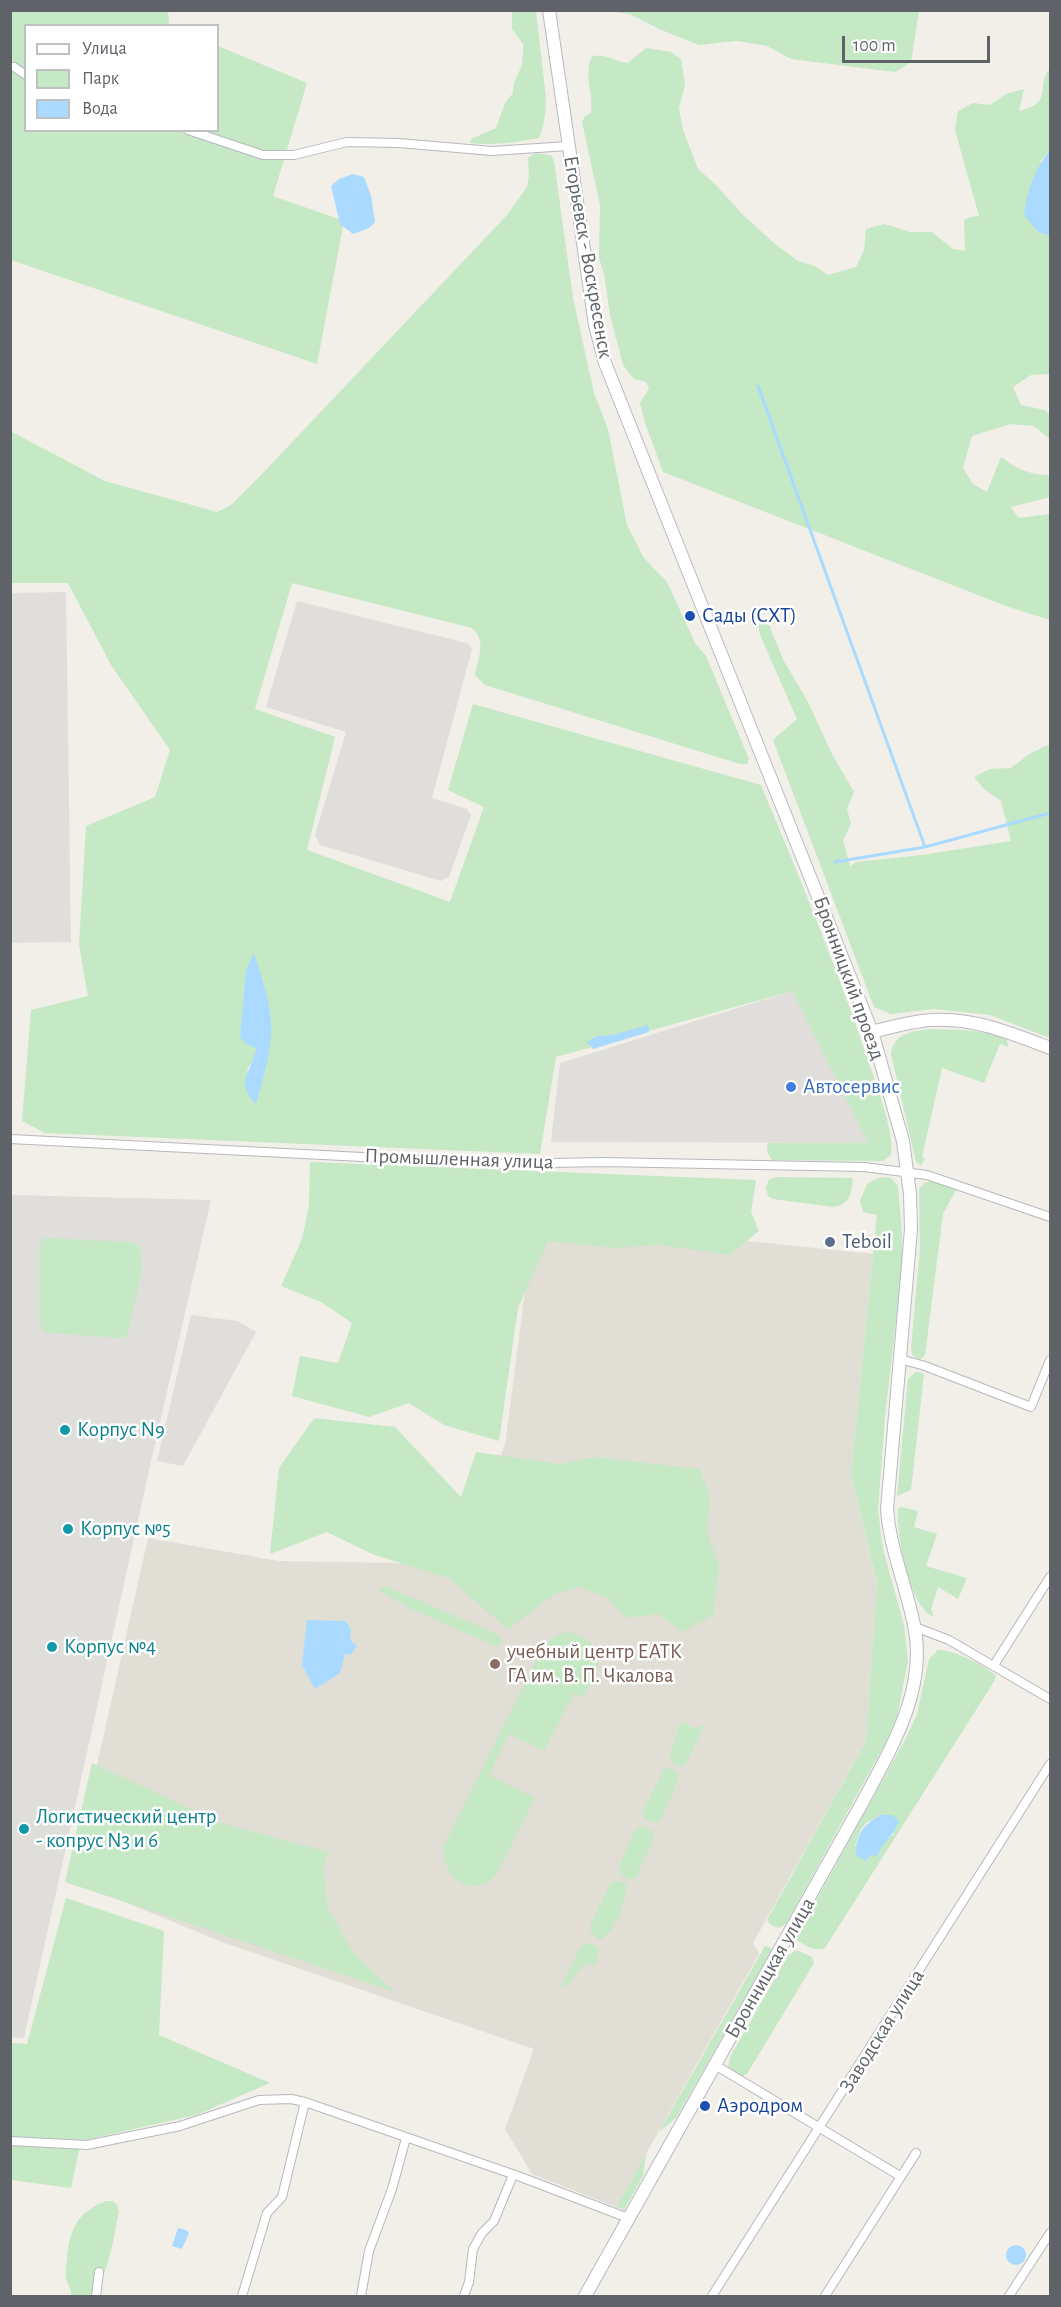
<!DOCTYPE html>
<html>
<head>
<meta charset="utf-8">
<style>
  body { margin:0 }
  #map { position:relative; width:1061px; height:2307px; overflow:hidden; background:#f1efe8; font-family:"Alegreya Sans",sans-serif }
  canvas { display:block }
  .frame { position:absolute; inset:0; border:12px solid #5f6368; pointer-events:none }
  .legend { position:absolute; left:24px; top:24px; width:195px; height:108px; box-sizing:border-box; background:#fff; border:2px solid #bfc1c3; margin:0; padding:8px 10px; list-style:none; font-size:18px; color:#5f6368 }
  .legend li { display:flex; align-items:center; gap:12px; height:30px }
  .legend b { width:30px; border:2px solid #bfc1c3 }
  .scale { position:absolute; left:842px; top:36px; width:148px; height:27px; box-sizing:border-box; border:3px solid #5f6368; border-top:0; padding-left:8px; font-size:18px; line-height:21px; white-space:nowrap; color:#5f6368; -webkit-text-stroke:4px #fff; paint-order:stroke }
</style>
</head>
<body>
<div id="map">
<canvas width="1061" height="2307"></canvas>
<div class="frame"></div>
<ul class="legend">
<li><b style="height:8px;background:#fff"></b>Улица</li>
<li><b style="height:16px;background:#c5e8c5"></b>Парк</li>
<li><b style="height:16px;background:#aadaff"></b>Вода</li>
</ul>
<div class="scale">100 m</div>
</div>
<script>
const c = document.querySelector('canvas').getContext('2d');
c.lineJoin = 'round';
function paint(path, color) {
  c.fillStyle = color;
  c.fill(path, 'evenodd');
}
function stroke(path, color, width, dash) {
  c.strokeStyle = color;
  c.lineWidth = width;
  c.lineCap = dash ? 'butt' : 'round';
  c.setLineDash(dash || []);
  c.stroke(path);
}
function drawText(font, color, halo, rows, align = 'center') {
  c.font = font + ' "Alegreya Sans",sans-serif';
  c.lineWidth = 5;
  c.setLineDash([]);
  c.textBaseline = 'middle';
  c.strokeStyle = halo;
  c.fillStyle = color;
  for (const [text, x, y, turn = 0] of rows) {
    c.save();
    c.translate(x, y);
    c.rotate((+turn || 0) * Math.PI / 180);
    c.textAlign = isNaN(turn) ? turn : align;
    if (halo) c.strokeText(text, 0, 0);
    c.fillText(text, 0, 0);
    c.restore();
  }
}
paint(new Path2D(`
  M66,592L71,942L11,943V593Z
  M297,601L467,643L472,649L432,798L467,809L471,815L449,877L441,881L320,845L315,835L346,732L266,707Z
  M792,991L868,1143L551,1142L560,1063Z
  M10,1195L211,1200L152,1457L24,2038L10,2037Z
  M191,1315L238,1321L256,1332L183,1466L157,1461Z`), '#e0deda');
paint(new Path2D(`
  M535,1213L623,1228L873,1254L851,1473L877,1586L866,1741L753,1943L759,1954L616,2207L532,2174L505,2129L534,2049L222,1942L71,1880L148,1538L279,1561L457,1564L505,1445Z`), '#e1ded6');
paint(new Path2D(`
  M11,11H168L169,25L26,26V130H218V46L307,83L273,196L344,221L317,364L11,260Z
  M512,11H536L546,98C546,108 544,129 539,138C517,142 493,146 470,143L471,139L496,128L505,103L513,93L514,83L522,65L523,53V44L512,29Z
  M606,11H919L911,62L895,72L791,59L767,46L737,41L699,45L659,29L630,14Z
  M646,48L671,52L681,59L685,85L679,108L683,130L698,169L716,185L743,215L774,243L798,261L815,266L828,275L856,267L864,250L866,229L885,224L910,232H932L953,249L965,251L964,220L970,217L979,216L955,130L958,111L973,103L990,105L1006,94L1024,89L1019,111C1055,103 1035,85 1050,69V150L1041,161L1037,232L1050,236V374L1031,375L1013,387L1021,405L1045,410L1050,415V439L1034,426L1010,424L972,436L963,468L973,484L987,492L1001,457C1017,469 1030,475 1050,475V497L1011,507L1018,518L1050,514V620L1006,606L663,472L645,423L640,403L649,389L646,382L634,379L623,365L610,315L604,274L599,258L600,205L582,122L585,116L591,113C594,94 583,74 592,56C610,54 612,61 628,63Z
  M535,153L551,155L554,161L573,298L594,393L608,429L627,525L644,558L667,582L695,643L706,656L749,759L747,764H740L485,685L475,675C478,658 487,641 472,628L292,583L255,709L335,737L307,850L450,902L484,807L448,790L473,704L761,785C800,878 838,971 870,1066C877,1087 895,1134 891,1155L883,1161L772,1160C768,1155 766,1149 768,1143H868L792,991L556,1057L540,1154L45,1133L22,1121L31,1010L88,996L79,945L86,826L155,797L170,750L111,665L68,583H11L10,431L105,481L217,512L231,505L262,474L507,215L527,187L529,175L528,158ZM254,954L264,988L256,1103L247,1069L254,1060L256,1048L246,1044Z
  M758,622L769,625L783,659L809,704L832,754L854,792L847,809L851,824L843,840L850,866L856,862L922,855L1011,841L1001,801L984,789L974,777L990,769L1011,768L1028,755L1047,745L1050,746V1038L990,1015L934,1009L891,1014L874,1007L773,740L797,719L760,635Z
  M932,1029C956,1030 984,1029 1007,1040L1008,1047L1000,1044L984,1083L942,1068L922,1157L925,1159L921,1165L916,1162L891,1054C894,1032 913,1031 932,1029Z
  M310,1162L756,1180L751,1212L759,1231L729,1255L660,1245L615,1248L548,1241L518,1308L499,1441L444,1425L409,1403L369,1417L292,1396L300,1356L338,1363L352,1323L321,1302L281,1286L302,1239L309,1206Z
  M776,1177L853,1178C851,1193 851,1204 834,1207L773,1199L768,1196L766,1188L769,1180Z
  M881,1177L891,1178L898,1186L902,1233V1267L885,1417L878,1510L883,1549L904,1625L908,1661L897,1717L887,1740L786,1924L779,1928L771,1925L767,1920L866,1741L877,1584L851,1473L877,1215L863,1212L860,1201L867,1184Z
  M931,1181L953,1189L957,1188L943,1214L925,1355L920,1360L913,1356L911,1348L920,1249L919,1189L924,1183Z
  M44,1238L133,1242L140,1248L142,1269L128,1334L122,1338L48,1333L43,1330L40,1325V1241Z
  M916,1372L924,1374L911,1490L897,1496L908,1379Z
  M314,1418L395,1427L461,1497L476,1452L560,1464L594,1457L699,1469L710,1496L707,1531L719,1566L713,1615L682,1632L658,1614L626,1618L607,1598L579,1587L555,1594L508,1629L448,1578L372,1554L327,1532L270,1554L279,1468Z
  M901,1507L918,1511L914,1527L937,1534L926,1566L967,1578L958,1599L938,1587L931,1609L934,1617C910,1609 896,1533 898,1509Z
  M385,1586L493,1632L500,1637L502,1643L495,1646L409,1608L380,1591L381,1587Z
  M568,1632C585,1635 602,1647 598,1667C596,1677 588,1687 583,1697L574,1693L544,1751L509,1734L489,1775L535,1798L497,1874C474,1900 440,1879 444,1846L542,1649C550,1639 556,1634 568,1632Z
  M938,1650C951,1649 987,1666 996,1676L995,1680L825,1948C813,1952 805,1945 795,1939L906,1738L917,1714L929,1659ZM881,1815L894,1834L882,1844L855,1846L860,1831L866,1823Z
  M681,1721L695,1729L705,1723L686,1764C679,1768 674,1764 669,1759Z
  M92,1763L221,1823L328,1852L323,1868L328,1908L353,1952L394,1992L65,1882Z
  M667,1768L678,1772L679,1777L662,1818L658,1823L653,1822L643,1817V1812L663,1770Z
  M641,1827L653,1831L654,1836L637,1876L635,1879H627L620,1872L619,1866L635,1830Z
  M615,1881L626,1883C630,1895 612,1937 600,1940L590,1931L591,1923L610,1884Z
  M66,1898L164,1931L159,2035L270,2083L196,2115L81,2141L71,2188L11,2180V2043L27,2044Z
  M585,1944H593L599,1949L595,1966L584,1964L569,1984L561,1988L578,1951Z
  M765,1946L771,1948V1952L676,2118L659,2132Z
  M796,1950L812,1957L814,1963L747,2074L742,2077L728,2068L730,2057L788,1956Z
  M646,2154L643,2176L624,2210L616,2207Z
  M106,2201H113L117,2205L119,2211C114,2237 108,2276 93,2296H71C72,2288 68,2286 66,2279C65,2274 66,2265 67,2260C69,2230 77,2212 106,2201Z`), '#c5e8c5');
paint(new Path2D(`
  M1050,150V236L1038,232L1024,215C1027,190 1035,169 1050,150Z
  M353,174L364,177L371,196L375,222L369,228L353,234L340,224L331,186L339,179Z
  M254,953C261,975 269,998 271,1021C273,1049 263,1078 256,1104C233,1079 253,1073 256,1048L246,1044L240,1037L246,971Z
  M648,1025L649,1032L593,1049L587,1042L597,1036L613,1035Z
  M307,1620L345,1621L351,1629L350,1640L357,1646L350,1655L345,1654L340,1673L315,1689L302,1665Z
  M881,1815H892L899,1821C894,1836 883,1841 877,1856L871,1855L865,1861L856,1855C855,1835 864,1824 881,1815Z
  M178,2228L186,2230L189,2233L182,2249L172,2246Z
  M1006 2255a10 10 0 1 1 20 0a10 10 0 1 1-20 0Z`), '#aadaff');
stroke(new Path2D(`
  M758,386L925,847
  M835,862L925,847L1050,813`), '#aadaff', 3);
const street = new Path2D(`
  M14,67L26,75
  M188,130L263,155H294L347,142L399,143L492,151L568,146
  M10,1139L499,1164L603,1162L864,1167L927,1175L1050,1217
  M900,1359L925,1366L1031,1407L1050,1360
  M915,1627L949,1640L1050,1699
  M994,1665L1050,1577
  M715,2065L900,2176
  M10,2141L87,2145L180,2126L259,2100L291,2099L305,2102L518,2176L628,2218
  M96,2296L99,2272
  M242,2296L267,2213L282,2197L305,2102
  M361,2296L369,2251L392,2189L406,2138
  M464,2296L469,2282L473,2249L482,2233L494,2221L513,2175
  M712,2296L1050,1764
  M825,2296L916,2153
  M1009,2296L1050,2233`);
const secondary = new Path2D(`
  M549,10L595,325L605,363L872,1032L903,1141L910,1194L911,1229L887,1509C890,1549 906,1585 914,1625C928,1690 890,1750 861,1805L585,2296
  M872,1032C891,1027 912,1021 932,1020C973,1017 1013,1034 1050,1048`);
stroke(street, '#b5b8bc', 10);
stroke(secondary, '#b6babf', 14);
stroke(street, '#fff', 8);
stroke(secondary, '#fff', 12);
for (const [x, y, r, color] of [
  [690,616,6,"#1a4fb4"],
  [791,1087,6,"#3f7fe0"],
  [830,1242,6,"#5c6f8a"],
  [65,1430,6,"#0f9aa8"],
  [68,1529,6,"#0f9aa8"],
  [52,1647,6,"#0f9aa8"],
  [495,1664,6,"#8d6e63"],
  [24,1829,6,"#0f9aa8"],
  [705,2106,6,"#1a4fb4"]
]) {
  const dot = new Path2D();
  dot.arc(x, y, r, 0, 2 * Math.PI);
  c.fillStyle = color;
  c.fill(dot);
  stroke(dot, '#fff', 2);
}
drawText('21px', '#5f6368', '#fff', [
  ["Егорьевск - Воскресенск",588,257,80],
  ["Бронницкий проезд",849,978,70],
  ["Промышленная улица",459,1159,2],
  ["Бронницкая улица",770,1968,-60],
  ["Заводская улица",882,2031,-58]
]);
drawText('21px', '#164399', '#fff', [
  ["Сады (СХТ)",702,616],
  ["Аэродром",717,2106]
], 'left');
drawText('21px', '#366cbe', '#fff', [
  ["Автосервис",803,1087]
], 'left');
drawText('21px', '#4e5e75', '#fff', [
  ["Teboil",842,1242]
], 'left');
drawText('21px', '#0d838f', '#fff', [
  ["Корпус N9",77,1430],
  ["Корпус №5",80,1529],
  ["Корпус №4",64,1647],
  ["Логистический центр",36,1817],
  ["- копрус N3 и 6",36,1841]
], 'left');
drawText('21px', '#785e54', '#fff', [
  ["учебный центр ЕАТК",507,1652],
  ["ГА им. В. П. Чкалова",507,1676]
], 'left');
</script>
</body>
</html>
